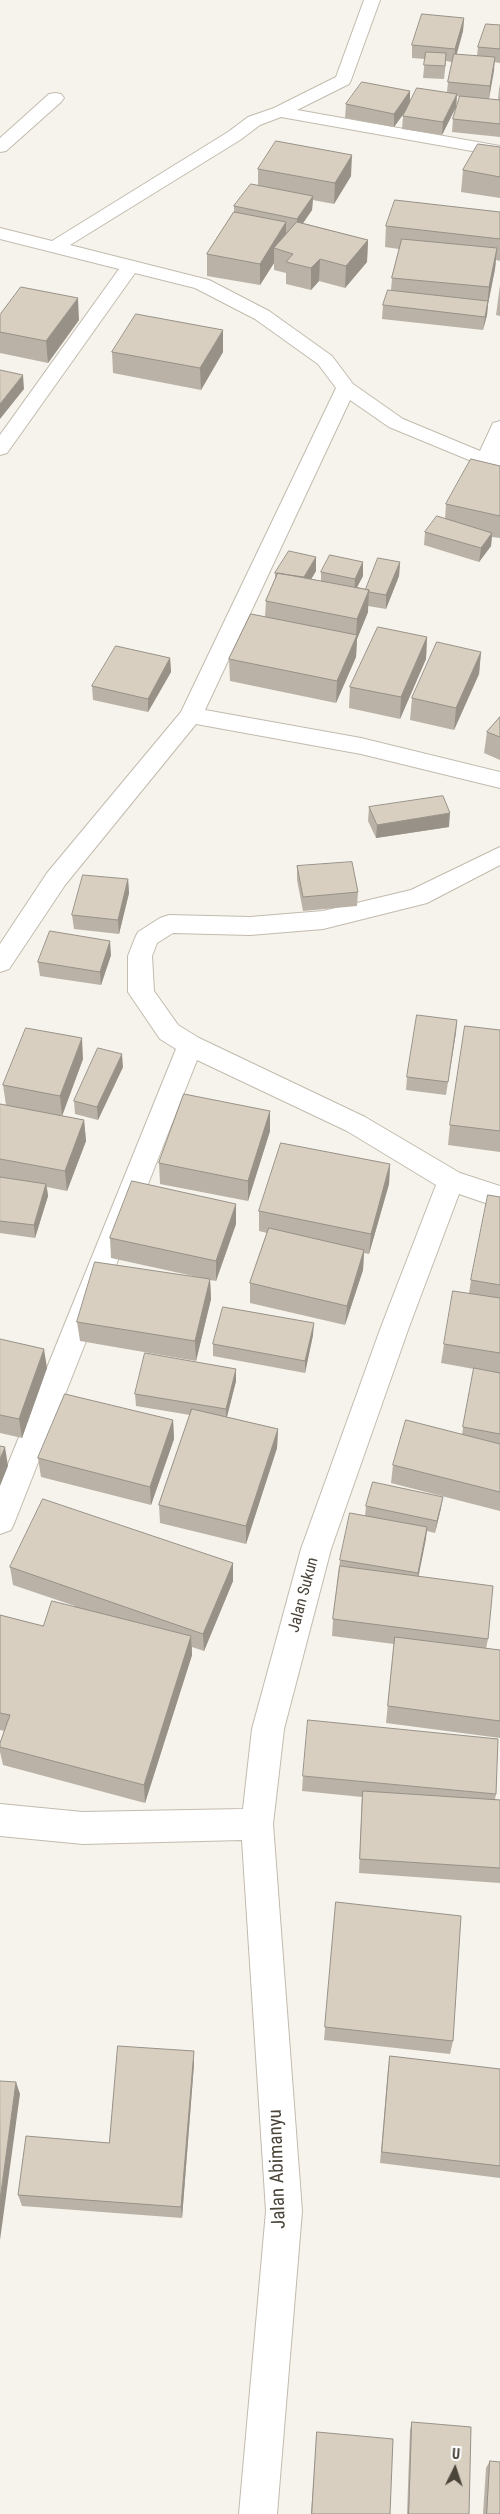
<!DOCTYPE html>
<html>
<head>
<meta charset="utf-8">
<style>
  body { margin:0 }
  #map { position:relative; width:500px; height:2514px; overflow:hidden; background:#f6f3ec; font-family:"Roboto Condensed",sans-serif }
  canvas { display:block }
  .north { position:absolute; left:430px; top:2444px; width:50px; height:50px; -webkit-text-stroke:4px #fff; paint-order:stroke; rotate:4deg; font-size:14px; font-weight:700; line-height:20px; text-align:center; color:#4b4439 }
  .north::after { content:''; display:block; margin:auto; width:18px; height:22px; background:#4b4439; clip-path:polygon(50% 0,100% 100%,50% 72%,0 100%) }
</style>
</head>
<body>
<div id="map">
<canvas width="500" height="2514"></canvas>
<div class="north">U</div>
</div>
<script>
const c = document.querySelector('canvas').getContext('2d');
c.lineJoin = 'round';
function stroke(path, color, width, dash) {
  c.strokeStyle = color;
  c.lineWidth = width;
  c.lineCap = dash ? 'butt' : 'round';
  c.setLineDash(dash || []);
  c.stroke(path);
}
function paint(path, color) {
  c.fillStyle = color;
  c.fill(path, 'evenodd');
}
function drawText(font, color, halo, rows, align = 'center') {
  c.font = font + ' "Roboto Condensed",sans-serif';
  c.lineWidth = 4.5;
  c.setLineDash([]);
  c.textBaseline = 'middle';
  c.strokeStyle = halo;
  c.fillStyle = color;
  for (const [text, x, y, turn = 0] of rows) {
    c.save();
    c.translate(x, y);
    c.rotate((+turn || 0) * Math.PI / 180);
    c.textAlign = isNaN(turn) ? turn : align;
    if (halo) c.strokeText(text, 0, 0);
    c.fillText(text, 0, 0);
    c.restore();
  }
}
const minor = new Path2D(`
  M364,0H380L351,80L349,84L297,110L500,146V156L281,117L260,125L240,140L70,245L209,280L269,311L332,356L353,384L403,419L480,451L493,423L500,421V468L486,467L389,427L350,400L205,710L361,738L500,772V788L361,754L196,724L65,885L9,969L0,972V944L47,873L181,712L336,388L318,364L255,319L195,288L135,273L7,453L0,455V435L119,269L0,239V228L52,241L228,132L248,117L274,108L336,77Z
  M55,93L61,94L64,98L61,102L6,151L0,152V138L49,94Z
  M500,847V865L427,903L323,929L250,935L173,933L157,943L152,956L154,991L178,1025L199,1038L365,1117L460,1173L500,1186V1208L459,1194L409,1327L331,1549L284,1729L273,1824L302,2211L277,2514H239L266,2211L242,1840L83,1844L0,1836V1804L83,1812L243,1809L252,1729L301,1549L381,1327L436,1185L347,1131L197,1060L15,1521L11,1530L0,1534V1484L176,1049L160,1039L128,992V956L135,938L138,932L160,918L169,915L250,917L323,911L411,890Z`);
stroke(minor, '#c2bbae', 2);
paint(minor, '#fff');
paint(new Path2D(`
  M464,18L463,31L457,54L477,56L478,47L500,25V63L494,62L489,99L498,100L499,89L500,84V137L452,132L453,119L460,97L457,96L456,107L442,135L402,129L403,116L406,110L394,127L345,118L346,104L410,91V102L447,92L448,82L452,62L446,61L444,79L423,78L425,59L412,58V45Z
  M500,147V198L461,192L463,170Z
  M258,169L351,176L334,204L313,200L312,210L303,223L368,240L367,262L345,288L319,281L311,290L286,284V273L274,270V263L260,285L207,276V254L234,212V206L258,185Z
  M500,212V261L496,260L495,269L488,304L487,315L483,330L382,319L383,305L391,290L392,278L399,249L385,247L386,226Z
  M500,285V316L496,315Z
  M79,320L48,363L0,353V332Z
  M112,352H223L201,390L113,373Z
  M500,466V538L492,537L491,546L479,562L424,545L425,532L445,519L446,504Z
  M316,557V571L311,579L321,581V572L363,562V576L357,587L366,589L400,562L399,576L386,609L368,606V612L357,639L356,657L336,703L230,681L229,659L265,617L266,601L275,580V573Z
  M427,637L426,659L400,719L349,708L350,687Z
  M481,652L479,674L454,730L410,720L412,698Z
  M170,658L171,672L148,712L93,700L92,686Z
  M500,717V760L484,753L487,732Z
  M369,807L449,827L376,838L368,821Z
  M297,866L358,892L357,906L303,911L297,880Z
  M128,879L129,893L119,934L74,929L72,915Z
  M111,955L101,985L40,976L38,962Z
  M457,1020L446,1095L406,1090L407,1077Z
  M500,1030V1152L448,1145L450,1125Z
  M83,1059L62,1116L84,1120L86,1141L67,1191L47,1187L48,1196L35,1238L0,1233V1104L6,1105L3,1085Z
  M123,1067L98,1120L75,1114L74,1101Z
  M270,1111V1131L248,1201L160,1184L159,1163Z
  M390,1164L389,1184L369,1254L364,1253L363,1270L345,1325L250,1303V1283L267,1233L259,1231V1211Z
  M500,1197V1511L391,1483L393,1465L462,1434L474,1369L441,1363L444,1344L469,1293L471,1280Z
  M236,1224L216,1281L210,1280L211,1299L196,1361L80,1341L77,1322L207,1279L111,1258L110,1238Z
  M313,1335L305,1373L213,1356V1344Z
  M0,1339L47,1368L22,1438L0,1433Z
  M236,1381L227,1417L278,1429L277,1448L246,1544L160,1523L159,1505L190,1415L136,1406L135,1394Z
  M173,1420L174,1439L151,1505L41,1477L38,1458Z
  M366,1506L441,1508L435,1533L427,1531L418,1576L488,1639L486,1649L500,1650V1738L386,1723L394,1644L332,1636L333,1619L340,1560L365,1516Z
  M233,1563V1581L204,1651L192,1647V1655L145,1803L3,1765L0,1752V1743L4,1731L0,1730V1615L43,1626L75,1606L13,1585L10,1567Z
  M303,1776L496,1794L495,1799L500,1800V1883L359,1873L362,1797L302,1791Z
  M336,1902L453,2041L450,2054L324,2040Z
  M390,2056L500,2069V2178L380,2163L388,2069Z
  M194,2064L182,2218L22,2206L18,2195L109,2143Z
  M412,2422L469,2514H407L410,2430Z
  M317,2432L390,2514H311Z
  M490,2461L500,2514H483L486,2468Z`), '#bab2a6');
paint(new Path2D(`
  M464,18L463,31L454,62L455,49Z
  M495,57L494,71L489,99L490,86Z
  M410,91V105L394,127V114Z
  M457,94L456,107L442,135L443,122Z
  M352,155L351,176L334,204L335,183Z
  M313,196L312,210L297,232V219Z
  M286,222V243L274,248V263L260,285V264Z
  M368,240L367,262L345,288L346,266Z
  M497,248L495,269L488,304L487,315L483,330L485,317L487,305L489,287Z
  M320,259L319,281L311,290V268Z
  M78,298L79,320L48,363L46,341Z
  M223,330V352L201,390L200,368Z
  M23,375L24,389L0,419V404Z
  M492,533L491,546L479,562L481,548Z
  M316,557V571L303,593V579Z
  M363,562V576L354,593L355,579Z
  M400,562L399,576L386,609V595Z
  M369,590L368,612L357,639L356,657L336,703L337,681L356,637L357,619Z
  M427,637L426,659L400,719L401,697Z
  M481,652L479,674L454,730L456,708Z
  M170,658L171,672L148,712V699Z
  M450,813L449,827L376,838L377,825Z
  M128,879L129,893L119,934L118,920Z
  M110,941L111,955L101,985L100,972Z
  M457,1020L456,1033L446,1095L448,1082Z
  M82,1038L83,1059L62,1116L60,1096Z
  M122,1054L123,1067L98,1120L97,1107Z
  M270,1111V1131L248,1201V1181Z
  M84,1120L86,1141L67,1191L65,1171Z
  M390,1164L389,1184L369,1254L371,1234Z
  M46,1184L48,1196L35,1238L34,1225Z
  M236,1204V1224L216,1281V1261Z
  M364,1250L363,1270L345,1325L347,1306Z
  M210,1279L211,1299L196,1361L195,1341Z
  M314,1323L313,1335L305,1373V1361Z
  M44,1349L47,1368L22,1438L19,1419Z
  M236,1369V1381L226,1420V1409Z
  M173,1420L174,1439L151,1505L150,1487Z
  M278,1429L277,1448L246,1544V1526Z
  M5,1447L8,1466L0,1486V1459Z
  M443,1497L441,1508L435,1533L437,1521Z
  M427,1527L426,1539L417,1584L418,1573Z
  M233,1563V1581L204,1651L203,1634Z
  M191,1636L192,1655L145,1803L144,1785Z
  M194,2051V2064L182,2218L181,2207Z
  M16,2082L20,2094L0,2240V2200Z`), '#979187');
const building = new Path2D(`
  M422,14L464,18L455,49L412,45Z
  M486,24L500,25V49L478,47Z
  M426,52L446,53L445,66L424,65Z
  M454,54L495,57L490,86L448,82Z
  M362,82L410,91L394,114L346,104Z
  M417,88L457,94L443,122L403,116Z
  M460,96L500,100V124L453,119Z
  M276,141L352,155L335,183L258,169Z
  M478,144L500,147V177L463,170Z
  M251,184L313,196L297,219L234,206Z
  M395,200L500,212V239L386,226Z
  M234,212L286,222L260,264L207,254Z
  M297,222L368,240L346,266L320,259L311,268L286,262L293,254L274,248Z
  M402,239L497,248L489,287L392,278Z
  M21,287L78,298L46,341L0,332V315Z
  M388,290L488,301L485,317L383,305Z
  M136,314L223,330L200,368L112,352Z
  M0,370L23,375L0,404Z
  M471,459L500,466V516L446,504Z
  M437,516L492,533L481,548L425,532Z
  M289,551L316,557L304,577L275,573Z
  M330,555L363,562L355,579L321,572Z
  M378,558L400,562L386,595L369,592V590L366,589Z
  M278,573L369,590L357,619L266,601Z
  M251,614L357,635L337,681L229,659Z
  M378,627L427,637L401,697L350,687Z
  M437,642L481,652L456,708L412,698Z
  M116,646L170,658L148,699L92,686Z
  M500,717V737L487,732Z
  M443,796L450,813L377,825L369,807Z
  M352,862L358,892L303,897L297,866Z
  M83,875L128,879L118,920L72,915Z
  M50,931L110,941L100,972L38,962Z
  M417,1015L457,1020L448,1082L407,1077Z
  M465,1026L500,1030V1131L450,1125Z
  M26,1028L82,1038L60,1096L3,1085Z
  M98,1048L122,1054L97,1107L74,1101Z
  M184,1094L270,1111L248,1181L159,1163Z
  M0,1104L84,1120L65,1171L0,1159Z
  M281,1143L390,1164L371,1234L259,1211Z
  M0,1177L46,1184L34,1225L0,1221Z
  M132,1181L236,1204L216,1261L110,1238Z
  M488,1195L500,1197V1285L471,1280Z
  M269,1228L364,1250L347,1306L250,1283Z
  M95,1262L210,1279L195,1341L77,1322Z
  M453,1291L500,1298V1353L444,1344Z
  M223,1307L314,1323L305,1361L213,1344Z
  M0,1339L44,1349L19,1419L0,1415Z
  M145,1353L236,1369L226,1409L135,1394Z
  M474,1368L500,1373V1434L463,1427Z
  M65,1394L173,1420L150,1487L38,1458Z
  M192,1409L278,1429L246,1526L159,1505Z
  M406,1420L500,1444V1492L393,1465Z
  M0,1446L5,1447L0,1459Z
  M373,1482L443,1497L437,1521L366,1506Z
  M43,1499L233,1563L203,1634L10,1567Z
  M350,1513L427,1527L418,1573L340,1560Z
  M340,1566L493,1586L488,1639L333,1619Z
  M52,1601L191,1636L144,1785L0,1747V1743L10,1715L0,1713V1615L43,1626Z
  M395,1637L500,1650V1721L388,1706Z
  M308,1720L498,1739L496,1794L303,1776Z
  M363,1791L500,1800V1868L360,1859Z
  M336,1902L461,1916L453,2041L325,2027Z
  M118,2046L194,2051L181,2207L18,2195L26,2136L109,2143Z
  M390,2056L500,2069V2166L382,2152Z
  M0,2081L16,2082L0,2200Z
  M412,2422L471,2427L469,2514H409Z
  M317,2432L393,2439L390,2514H312Z
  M490,2461L500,2462V2514H487Z`);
paint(building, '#d8cfc1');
stroke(building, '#979187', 1);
drawText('16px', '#4b4439', '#fff', [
  ["Jalan Sukun",304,1595,-75]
]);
drawText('19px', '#4b4439', '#fff', [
  ["Jalan Abimanyu",278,2169,-92]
]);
</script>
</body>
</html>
